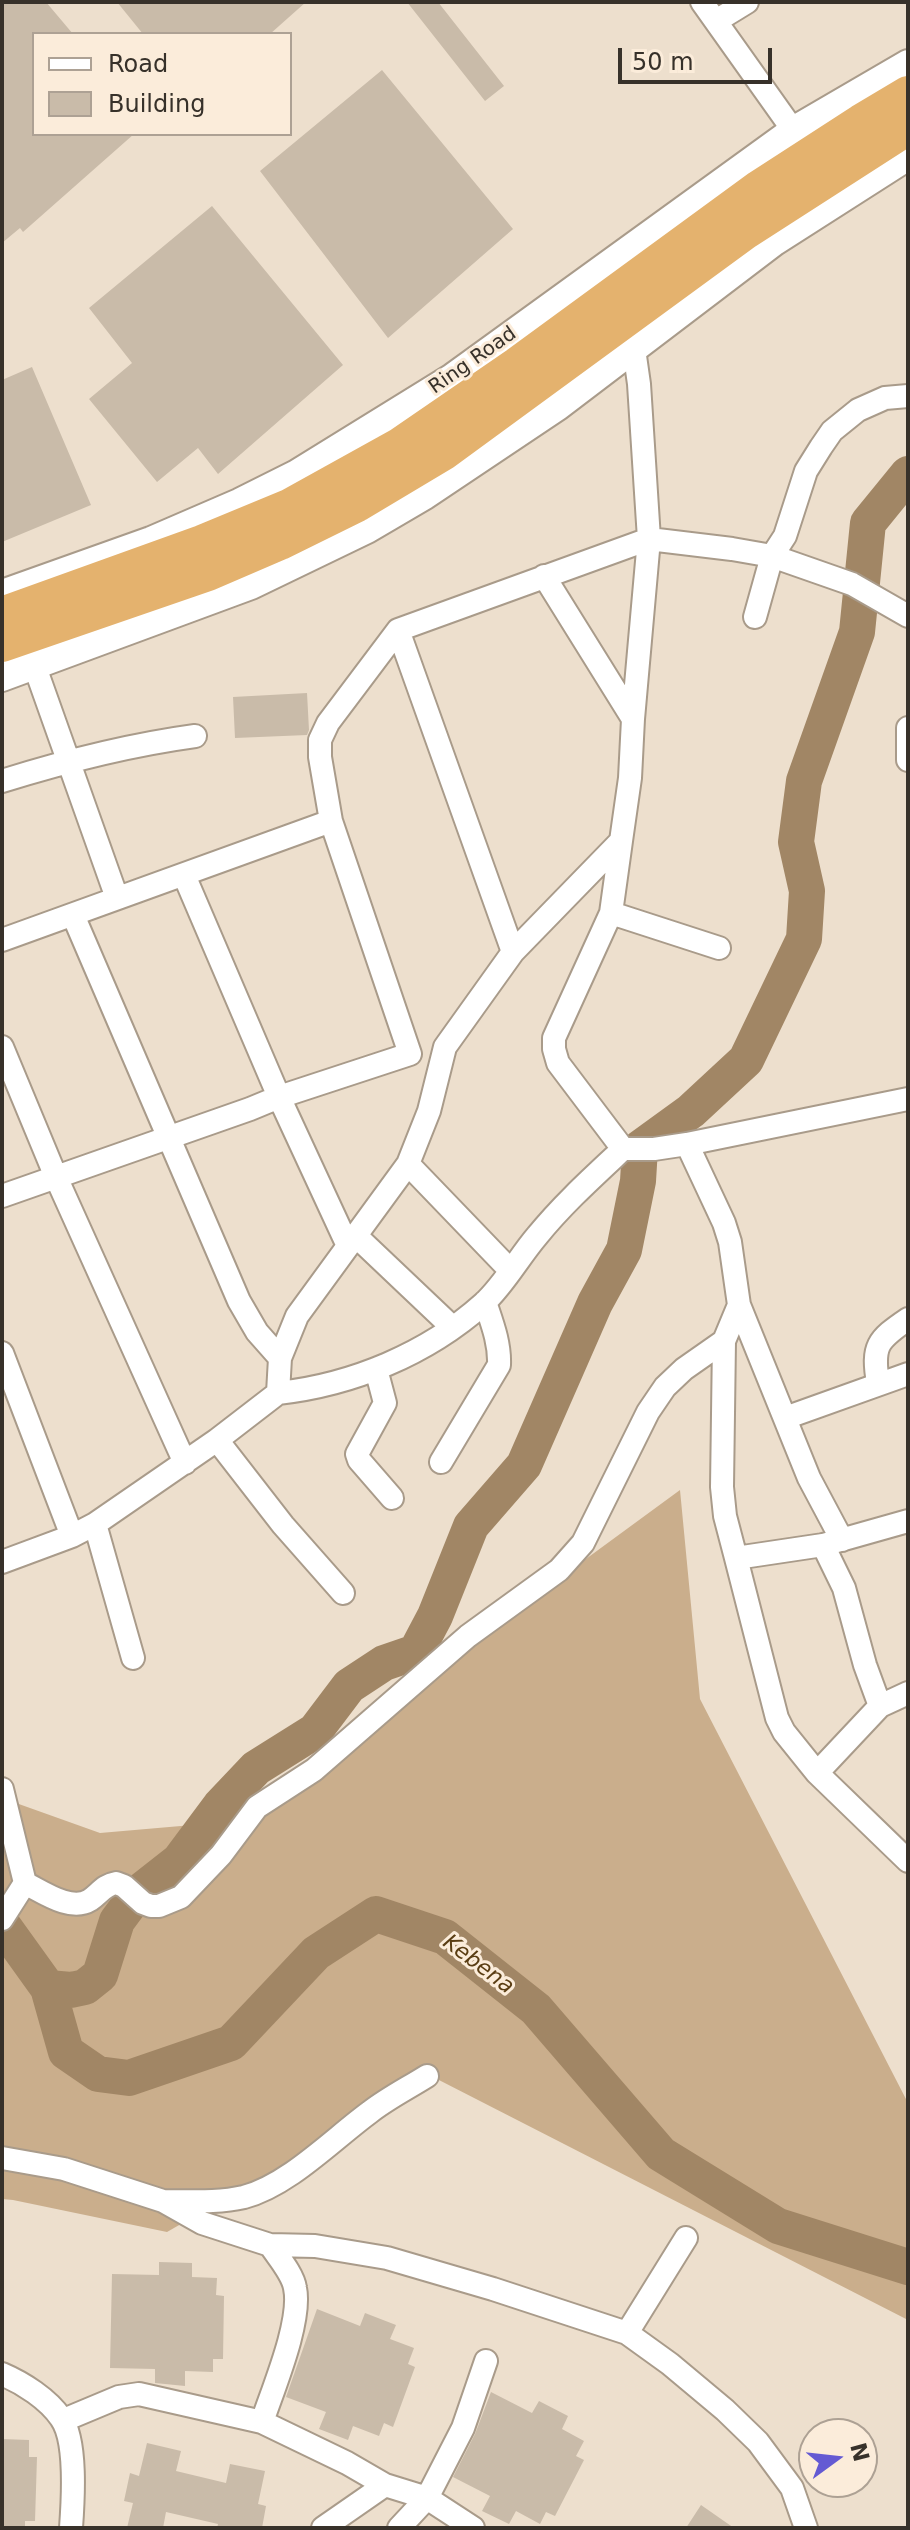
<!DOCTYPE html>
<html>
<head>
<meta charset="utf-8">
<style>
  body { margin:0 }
  #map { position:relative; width:910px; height:2530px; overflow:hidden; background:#eddfcd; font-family:"DejaVu Sans",sans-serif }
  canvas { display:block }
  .frame { position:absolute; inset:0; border:4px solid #37312a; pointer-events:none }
  .legend { position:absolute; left:32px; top:32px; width:260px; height:104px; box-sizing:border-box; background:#fbecda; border:2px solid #ada194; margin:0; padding:10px 14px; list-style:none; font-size:24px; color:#37312a }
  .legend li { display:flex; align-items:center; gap:16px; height:40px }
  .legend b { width:40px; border:2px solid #ada194 }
  .north { position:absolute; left:798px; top:2418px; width:80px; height:80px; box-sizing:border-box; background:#fbecda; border:2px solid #ada194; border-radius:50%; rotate:75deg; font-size:22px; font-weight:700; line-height:32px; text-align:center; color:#37312a }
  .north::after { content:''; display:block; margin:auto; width:28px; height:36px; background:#645ad3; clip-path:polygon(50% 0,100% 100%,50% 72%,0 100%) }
  .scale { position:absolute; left:618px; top:48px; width:154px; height:36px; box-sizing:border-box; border:4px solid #37312a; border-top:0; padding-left:10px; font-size:24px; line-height:28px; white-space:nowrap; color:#37312a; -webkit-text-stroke:6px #fbecda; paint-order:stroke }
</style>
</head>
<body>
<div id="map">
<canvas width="910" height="2530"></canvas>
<div class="frame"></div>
<ul class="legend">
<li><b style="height:10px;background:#fff"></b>Road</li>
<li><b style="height:22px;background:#c9bba9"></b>Building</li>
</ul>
<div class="north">N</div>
<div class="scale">50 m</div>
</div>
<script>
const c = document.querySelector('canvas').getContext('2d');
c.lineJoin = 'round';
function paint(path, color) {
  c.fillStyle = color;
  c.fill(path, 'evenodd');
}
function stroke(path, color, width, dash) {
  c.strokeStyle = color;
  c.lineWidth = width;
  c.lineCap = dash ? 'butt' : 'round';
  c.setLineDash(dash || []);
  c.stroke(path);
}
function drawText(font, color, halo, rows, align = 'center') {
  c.font = font + ' "DejaVu Sans",sans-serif';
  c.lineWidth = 6;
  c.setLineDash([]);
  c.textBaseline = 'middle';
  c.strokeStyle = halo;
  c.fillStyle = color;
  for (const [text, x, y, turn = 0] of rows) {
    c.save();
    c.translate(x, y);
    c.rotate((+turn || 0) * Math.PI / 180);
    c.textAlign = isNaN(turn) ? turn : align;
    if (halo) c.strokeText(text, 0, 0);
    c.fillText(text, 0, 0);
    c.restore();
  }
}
paint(new Path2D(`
  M680,1490L700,1699L908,2103V2320L435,2078L167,2232L13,2200L2,2199V1798L100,1833L227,1822Z`), '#caae8c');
stroke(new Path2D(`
  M2,1924L48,1988L66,2052L98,2074L129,2078L231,2043L316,1953L376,1914L445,1937L536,2009L661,2154L778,2226L908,2267
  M48,1988L71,1990L85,1987L100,1975L117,1921L137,1894L179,1861L220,1806L256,1768L315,1731L349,1686L384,1663L416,1652L435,1616L471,1526L524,1465L595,1303L624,1250L638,1181L640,1148L691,1111L746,1060L804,939L807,891L796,842L804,781L857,632L868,523L908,474`), '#a18665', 36);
paint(new Path2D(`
  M2,2H46L73,34H34V134H134L23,232L20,228L2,243Z
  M117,2H306L270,34H143Z
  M407,2H438L504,86L485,101Z
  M382,70L513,229L388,338L260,171Z
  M212,206L343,365L218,474L198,448L157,482L89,399L132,363L89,308Z
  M32,367L91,505L2,542V380Z
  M307,693L309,730L307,735L235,738L233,697Z
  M159,2262L192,2263V2277L217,2278L216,2295L224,2296L223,2359H213V2372L185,2371V2386L155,2383V2369L110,2368L112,2274L159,2275Z
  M317,2309L360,2326L365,2313L396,2325L390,2339L414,2348L408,2364L415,2367L393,2427L384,2423L379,2436L353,2426L348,2440L319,2429L326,2412L286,2397Z
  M491,2392L532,2413L539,2401L568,2416L562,2429L584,2441L576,2456L584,2460L555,2516L546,2512L540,2524L516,2511L509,2524L482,2511L490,2496L453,2477L475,2434Z
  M2,2439L29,2440V2457H37L35,2521H25V2528H2Z
  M147,2443L181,2451L176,2471L226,2483L230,2464L265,2471L258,2504L266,2506L262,2528H217L218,2524L166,2512L163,2528H127L133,2503L124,2501L130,2473L139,2476Z
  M701,2505L734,2528H686Z`), '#c9bba9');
const minor = new Path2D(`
  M702,2L793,130
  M716,21L747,2
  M544,576L633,719
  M755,617L772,556L785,536L806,471L821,447L832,431L858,410L885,398L908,396
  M398,630L513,952
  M35,667L117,898
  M908,728V760
  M2,781C66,761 129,745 195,736
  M184,875L279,1097L348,1246
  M611,913L719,948
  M73,915L239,1301L257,1332L280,1358
  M2,940L331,821
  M2,1047L56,1177L185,1463
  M687,1144L724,1223L730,1242L739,1305L724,1341L722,1487L725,1516L736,1558
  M623,1149H654L687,1144L908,1099
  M408,1164L510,1270
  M2,1196L250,1109L279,1097L410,1054L331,821L320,757V740L328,723L398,630L649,539L732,549L772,556L852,584L908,616
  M355,1235L452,1327
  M739,1305L809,1478L842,1540
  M2,1353L72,1536
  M376,1369L385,1403L357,1454L359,1460L392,1498
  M878,1383C872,1346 877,1340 908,1319
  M278,1393C352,1385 427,1354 483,1304C504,1285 519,1257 537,1236C563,1204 593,1177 623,1149L558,1063L554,1049V1038L611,913L621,841
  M785,1418L908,1374
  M217,1440L283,1525L343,1593
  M441,1462L499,1365C500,1343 492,1323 485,1302
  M908,1521L823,1545L736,1558L777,1718L784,1732L817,1773L880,1706L908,1693
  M95,1524L133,1658
  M823,1545L844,1588L865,1665L880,1706
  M2,1562L72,1536L95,1524L217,1440L278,1393L280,1358L297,1316L408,1164L429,1111L445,1047L513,952L621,841L630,778L633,719L649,539L639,384L634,349
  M817,1773L908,1861
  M2,1789L25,1883L2,1919
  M25,1883C43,1892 71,1912 90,1900C100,1893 104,1885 116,1883L124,1886L143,1903L151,1906H159L181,1897L221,1855L257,1807L314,1770L468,1636L559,1570L583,1543L648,1412L665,1387L684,1369L724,1341
  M2,2158L64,2169L163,2201L202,2223L270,2245L315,2246L387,2258L493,2289L627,2333L670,2364L725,2410L758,2442L792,2488L806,2528
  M164,2201C191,2201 218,2203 244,2197C289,2185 333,2139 370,2112C388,2098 408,2088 427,2076
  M627,2333L686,2238
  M2,2374C23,2383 48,2399 61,2418C77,2440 73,2501 71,2528
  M64,2420L119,2397L139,2394L262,2422L347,2463L385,2485L427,2498L463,2428L486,2361
  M262,2422C273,2389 302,2321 295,2288C293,2274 278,2257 270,2245
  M323,2528L385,2485
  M399,2528L427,2498L473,2528`);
const tertiary = new Path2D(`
  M2,593L151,540L239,502L295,474L452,377L793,130L908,63
  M2,678L251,586L367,530L425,496L558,407L775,242L908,157`);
const trunk = new Path2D(`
  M2,615L202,543L289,507L399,446L517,365L759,188L861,122L908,94
  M2,644L208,573L280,542L357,504L444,452L746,231L908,127`);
stroke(minor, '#a99b8a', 26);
stroke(tertiary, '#a99b8a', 30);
stroke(trunk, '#fff', 40);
stroke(minor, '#fff', 22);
stroke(tertiary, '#fff', 26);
stroke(trunk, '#e4b26e', 36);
drawText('20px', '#37312a', '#fbecda', [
  ["Ring Road",473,361,-35]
]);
drawText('italic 22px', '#5a3d13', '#fbecda', [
  ["Kebena",478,1965,37]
]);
</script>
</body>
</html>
